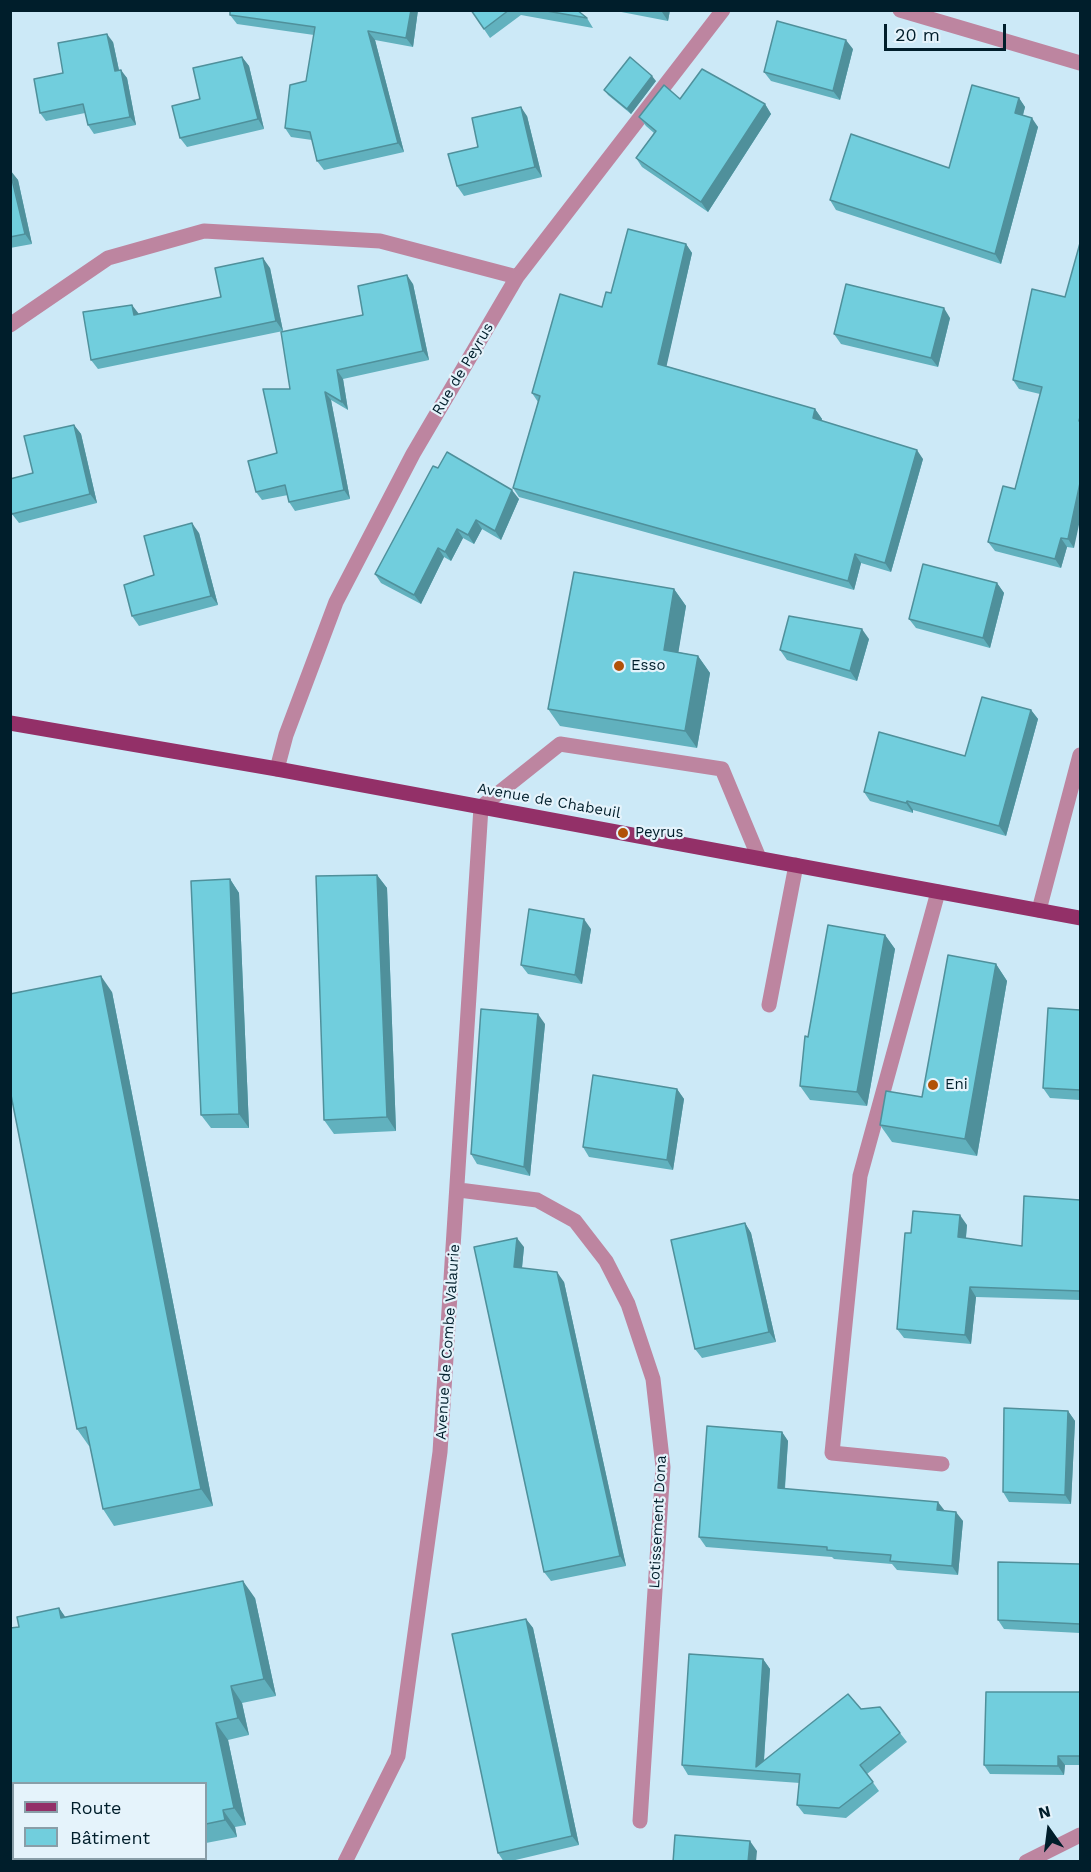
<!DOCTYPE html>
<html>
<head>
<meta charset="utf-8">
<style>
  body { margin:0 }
  #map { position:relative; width:1091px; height:1872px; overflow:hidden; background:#cce9f7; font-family:"Work Sans",sans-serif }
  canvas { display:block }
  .frame { position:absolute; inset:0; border:12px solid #001e2b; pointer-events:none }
  .legend { position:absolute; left:12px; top:1782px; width:195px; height:78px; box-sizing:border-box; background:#e5f3fb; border:2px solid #899ea8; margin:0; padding:8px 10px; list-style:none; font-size:18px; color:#001e2b }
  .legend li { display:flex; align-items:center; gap:12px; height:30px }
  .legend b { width:30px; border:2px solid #899ea8 }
  .north { position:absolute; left:1019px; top:1800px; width:60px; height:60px; -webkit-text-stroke:4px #e5f3fb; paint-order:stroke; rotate:346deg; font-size:16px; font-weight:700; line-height:24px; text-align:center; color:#001e2b }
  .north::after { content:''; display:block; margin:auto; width:21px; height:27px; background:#001e2b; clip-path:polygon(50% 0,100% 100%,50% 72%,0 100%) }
  .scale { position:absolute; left:884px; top:24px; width:122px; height:27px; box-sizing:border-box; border:3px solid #001e2b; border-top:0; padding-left:8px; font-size:18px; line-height:21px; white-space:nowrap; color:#001e2b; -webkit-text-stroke:4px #e5f3fb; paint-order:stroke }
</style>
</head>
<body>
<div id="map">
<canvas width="1091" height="1872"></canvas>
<div class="frame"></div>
<ul class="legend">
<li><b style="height:8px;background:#933068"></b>Route</li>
<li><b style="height:16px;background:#71cedd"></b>Bâtiment</li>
</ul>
<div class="north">N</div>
<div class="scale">20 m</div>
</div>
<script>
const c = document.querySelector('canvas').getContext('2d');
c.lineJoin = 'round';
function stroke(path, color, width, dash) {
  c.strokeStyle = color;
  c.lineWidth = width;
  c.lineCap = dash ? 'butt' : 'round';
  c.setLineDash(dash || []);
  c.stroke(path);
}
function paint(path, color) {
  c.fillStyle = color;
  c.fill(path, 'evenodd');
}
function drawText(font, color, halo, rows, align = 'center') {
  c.font = font + ' "Work Sans",sans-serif';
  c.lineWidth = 4.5;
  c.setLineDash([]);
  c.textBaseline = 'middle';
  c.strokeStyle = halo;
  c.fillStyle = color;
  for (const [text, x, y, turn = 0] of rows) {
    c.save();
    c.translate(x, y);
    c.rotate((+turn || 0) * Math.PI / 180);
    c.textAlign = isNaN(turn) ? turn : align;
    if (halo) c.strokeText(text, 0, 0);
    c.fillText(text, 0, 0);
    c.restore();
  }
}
stroke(new Path2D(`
  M900,10L1080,63
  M10,325L108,258L204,231L380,241L517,277
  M277,769L286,735L336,602L413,454L517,277L723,10
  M938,892L860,1176L832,1453L942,1464
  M1039,910L1080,755
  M769,1005L796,865
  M459,1190L537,1200L575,1221L606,1261L628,1304L653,1379L663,1467L640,1821
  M345,1862L398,1756L440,1452L481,807L560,744L722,769L759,858
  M1026,1862L1080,1835`), '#bd85a0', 15);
stroke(new Path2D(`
  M10,723L277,769L1080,918`), '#933068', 15);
paint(new Path2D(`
  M230,10H418L413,47L375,40L404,152L324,170L317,161L312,140L291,137L285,128L306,81L314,35L237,24L230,15Z
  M471,10H577L587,18L593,28L521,15L490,38Z
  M611,10H670L668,21Z
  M113,42L119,70L127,78L136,125L94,134L88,125L85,113L46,121L40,113L63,73Z
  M853,49L840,100L771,81L764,72Z
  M242,57L249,66L264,129L187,147L180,138L200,99Z
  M656,81L631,114L608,95L604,90Z
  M1019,98L1025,107L1023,115L1038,127L1001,264L836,210L830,200L949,168Z
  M680,99L765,104L771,114L708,212L642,167L636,158L654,133L646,126L639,117Z
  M527,116L542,177L464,196L457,186L478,147Z
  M10,171L18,180L32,244L10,248Z
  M686,244L692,253L666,366L815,409L822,419L821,421L923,459L891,572L861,563L854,590L519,497L513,488L538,402L532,393L602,307L611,293Z
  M270,268L283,331L98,369L91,360L139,314L221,297Z
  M413,284L429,360L343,379L348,410L331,400L350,499L295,511L289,502L288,495L262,500L256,492L277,453L290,389L363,315Z
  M1065,297L1074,548L1067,547L1061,568L995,551L988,542L1015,489L1040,394L1019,389L1013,380Z
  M950,318L938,367L841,344L834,334Z
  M74,425L81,434L97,503L19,523L12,514L33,473Z
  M438,468L519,499L501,540L482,529L474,544L463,538L451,561L444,557L421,604L381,583L375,574Z
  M199,533L218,605L139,626L132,616L154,575Z
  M997,583L1004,593L990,648L916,628L909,619Z
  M674,589L686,606L678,652L698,656L710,673L697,748L560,726L548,709Z
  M869,639L857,681L787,660L780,650Z
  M1031,710L1038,719L1006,836L913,810V813L870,801L864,792L965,756Z
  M377,875L387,888L396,1131L334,1134L324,1120Z
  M230,879L239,893L249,1128H211L201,1115Z
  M591,929L582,984L528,974L521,965Z
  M885,935L895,949L867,1106L810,1100L800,1086L808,1037Z
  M996,964L1007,981L977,1156L892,1142L880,1125L922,1097Z
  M112,992L213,1506L114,1526L103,1509L90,1446H89L77,1429Z
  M1080,1010V1100L1050,1098L1043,1088Z
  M545,1024L530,1176L477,1164L471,1154Z
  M677,1089L684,1099L673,1170L589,1157L583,1147Z
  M1080,1200V1300L976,1297L971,1344L904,1338L897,1329L911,1233L967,1225L966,1238L1022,1246Z
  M745,1223L751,1233L776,1342L702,1358L695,1349Z
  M474,1247H524L522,1268L564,1282L626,1566L551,1581L544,1572Z
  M1068,1411L1075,1421L1071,1504L1009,1502L1003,1492Z
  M782,1432L788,1441L785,1489L944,1511L963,1521L958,1575L897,1570L892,1564L834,1559L832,1557L706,1547L699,1537Z
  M1080,1564V1633L1004,1629L998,1620Z
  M255,1598L276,1696L242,1703L249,1735L228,1740L246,1825L235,1827L237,1837L206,1843V1784H14V1824L10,1825V1628L19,1627L59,1608L65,1617Z
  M526,1619L533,1628L579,1845L507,1862H504L498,1853Z
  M763,1659L770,1669L764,1761L861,1709L900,1733L907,1742L867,1774L879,1791L846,1818L804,1814L797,1805L800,1783L688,1775L682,1765Z
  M1080,1692V1765H1065L1064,1775L990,1774L984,1765Z
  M42,1858H131L117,1862H44Z`), '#61b1be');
paint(new Path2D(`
  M411,10H418L413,47L406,38Z
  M662,10H670L668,21L662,12Z
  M368,31L375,40L404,152L398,143Z
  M107,34L113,42L121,80L115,71Z
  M846,40L853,49L840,100L833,91Z
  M242,57L249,66L264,129L258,119Z
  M121,70L127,78L136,125L130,117Z
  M652,76L656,81L631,114L627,109Z
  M1019,98L1025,107L1021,122L1015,113Z
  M765,104L771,114L708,212L701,202Z
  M521,107L527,116L542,177L535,167Z
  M1032,118L1038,127L1001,264L995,254Z
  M11,171L18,180L32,244L25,234Z
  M686,244L692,253L665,373L658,364Z
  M263,258L270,268L283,331L276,321Z
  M407,275L413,284L429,360L423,351Z
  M132,305L139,314L134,315Z
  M944,308L950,318L938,367L931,358Z
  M337,370L343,379L348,410L342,402Z
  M325,392L331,400L350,499L344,490Z
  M815,409L822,419L819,427L813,418Z
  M74,425L81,434L97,503L90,494Z
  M917,450L923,459L891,572L885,563Z
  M1080,483V520L1074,548L1068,539Z
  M512,490L519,499L501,540L495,531Z
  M476,520L482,529L474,544L468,535Z
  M192,523L199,533L218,605L211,596Z
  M457,529L463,538L451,561L445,552Z
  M1061,538L1067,547L1061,568L1055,559Z
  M438,548L444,557L421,604L414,595Z
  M855,554L861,563L854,590L848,581Z
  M997,583L1004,593L990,648L983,638Z
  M674,589L686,606L676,667L664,650Z
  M862,629L869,639L857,681L850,671Z
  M698,656L710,673L697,748L685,731Z
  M1031,710L1038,719L1006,836L999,826Z
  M907,801L913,810V813L906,803Z
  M377,875L387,888L396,1131L387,1117Z
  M230,879L239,893L249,1128L239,1114Z
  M584,919L591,929L582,984L575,975Z
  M885,935L895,949L867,1106L857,1092Z
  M996,964L1007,981L977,1156L965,1139Z
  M101,976L112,992L213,1506L201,1489Z
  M538,1014L545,1024L530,1176L524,1167Z
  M677,1089L684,1099L673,1170L667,1160Z
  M960,1215L967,1225L965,1246L958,1237Z
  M745,1223L751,1233L776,1342L769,1332Z
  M517,1238L524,1247L521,1277L514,1267Z
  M557,1272L564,1282L626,1566L620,1556Z
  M970,1287L976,1297L971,1344L965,1335Z
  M1068,1411L1075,1421L1071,1504L1065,1495Z
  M782,1432L788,1441L784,1497L778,1488Z
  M938,1502L945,1511L937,1510Z
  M956,1512L963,1521L958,1575L952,1566Z
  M243,1581L255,1598L276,1696L264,1679Z
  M59,1608L71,1625L61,1618Z
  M526,1619L533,1628L579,1845L572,1836Z
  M763,1659L770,1669L763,1772L756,1767Z
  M231,1686L242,1703L249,1735L238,1718Z
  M216,1723L228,1740L246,1825L234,1808Z
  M1058,1756L1065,1765L1064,1775L1058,1766Z
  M223,1810L235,1827L237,1837L225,1820Z
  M750,1841L757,1851L756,1862H748Z
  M110,1858H115L117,1862H112Z`), '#4f909b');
const building = new Path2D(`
  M230,10H411L406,38L368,31L398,143L317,161L310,132L285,128L290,85L306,81L315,27L230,15Z
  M471,10H509L484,29Z
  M541,10H577L587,18Z
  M777,21L846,40L833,91L764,72Z
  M107,34L115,71L121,70L130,117L88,125L83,104L40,113L34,79L63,73L58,43Z
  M242,57L258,119L180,138L172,106L200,99L193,68Z
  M630,57L652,76L627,109L604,90Z
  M702,69L765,104L701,202L636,158L656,131L639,117L664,85L680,99Z
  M972,85L1019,98L1015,113L1032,118L995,254L830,200L851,134L949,168Z
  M521,107L535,167L457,186L448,154L478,147L472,118Z
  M10,171L25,234L10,237Z
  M628,229L686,244L658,364L815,409L813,418L917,450L885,563L855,554L848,581L513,488L540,396L532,393L560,294L602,307L606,292L611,293Z
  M1080,243V417L1079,421H1080V483L1068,539L1061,538L1055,559L988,542L1003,486L1015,489L1042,387L1013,380L1032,289L1065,297Z
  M263,258L276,321L91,360L83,312L132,305L134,315L221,297L215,268Z
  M407,275L423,351L337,370L342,402L325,392L344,490L289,502L285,485L256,492L248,461L277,453L263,389H290L281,332L363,315L358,286Z
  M846,284L944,308L931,358L834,334Z
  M74,425L90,494L12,514L10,509V479L33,473L24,436Z
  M447,452L512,490L495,531L476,520L468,535L457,529L445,552L438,548L414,595L375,574L433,466L438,468Z
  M192,523L211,596L132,616L124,585L154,575L144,536Z
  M923,564L997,583L983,638L909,619Z
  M574,572L674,589L664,650L698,656L685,731L548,709Z
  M789,616L862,629L850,671L780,650Z
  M982,697L1031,710L999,826L907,801L906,803L864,792L879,732L965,756Z
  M377,875L387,1117L324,1120L316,876Z
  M230,879L239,1114L201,1115L191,881Z
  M529,909L584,919L575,975L521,965Z
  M828,925L885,935L857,1092L800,1086L805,1036L808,1037Z
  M948,955L996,964L965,1139L880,1125L886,1091L922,1097Z
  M101,976L201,1489L103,1509L86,1427L77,1429L10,1090V994Z
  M1048,1008L1080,1010V1090L1043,1088Z
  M481,1009L538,1014L524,1167L471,1154Z
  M593,1075L677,1089L667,1160L583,1147Z
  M1024,1196L1080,1200V1291L970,1287L965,1335L897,1329L905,1233H911L913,1211L960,1215L958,1237L1022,1246Z
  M745,1223L769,1332L695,1349L671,1240Z
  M517,1238L514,1267L557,1272L620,1556L544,1572L474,1247Z
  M1004,1408L1068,1411L1065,1495L1003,1492Z
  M707,1426L782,1432L778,1488L938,1502L937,1510L956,1512L952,1566L890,1561L891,1555L827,1550V1547L699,1537Z
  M998,1562L1080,1564V1624L998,1620Z
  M243,1581L264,1679L231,1686L238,1718L216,1723L234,1808L223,1810L225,1820L206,1824V1784H14V1805L10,1806V1628L19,1627L17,1617L59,1608L61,1618Z
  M526,1619L572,1836L498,1853L452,1634Z
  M689,1654L763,1659L756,1767L848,1694L861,1709L880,1707L900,1733L860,1765L873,1782L839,1808L797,1805L800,1774L682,1765Z
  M986,1692H1080V1756H1058V1766L984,1765Z
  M675,1835L750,1841L748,1862H673Z
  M63,1858H82L68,1862H64Z`);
paint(building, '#71cedd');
stroke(building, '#4f909b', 1.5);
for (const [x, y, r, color] of [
  [619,666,6,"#b15207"],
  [623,833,6,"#b15207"],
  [933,1085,6,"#b15207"]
]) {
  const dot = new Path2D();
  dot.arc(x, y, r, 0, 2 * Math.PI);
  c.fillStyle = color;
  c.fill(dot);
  stroke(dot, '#e5f3fb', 2);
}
drawText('15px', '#001e2b', '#e5f3fb', [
  ["Rue de Peyrus",463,369,-59],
  ["Avenue de Chabeuil",549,801,10],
  ["Avenue de Combe Valaurie",448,1342,-86],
  ["Lotissement Dona",658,1522,-87]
]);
drawText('15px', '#001e2b', '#e5f3fb', [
  ["Esso",631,666],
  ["Peyrus",635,833],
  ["Eni",945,1085]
], 'left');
</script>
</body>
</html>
